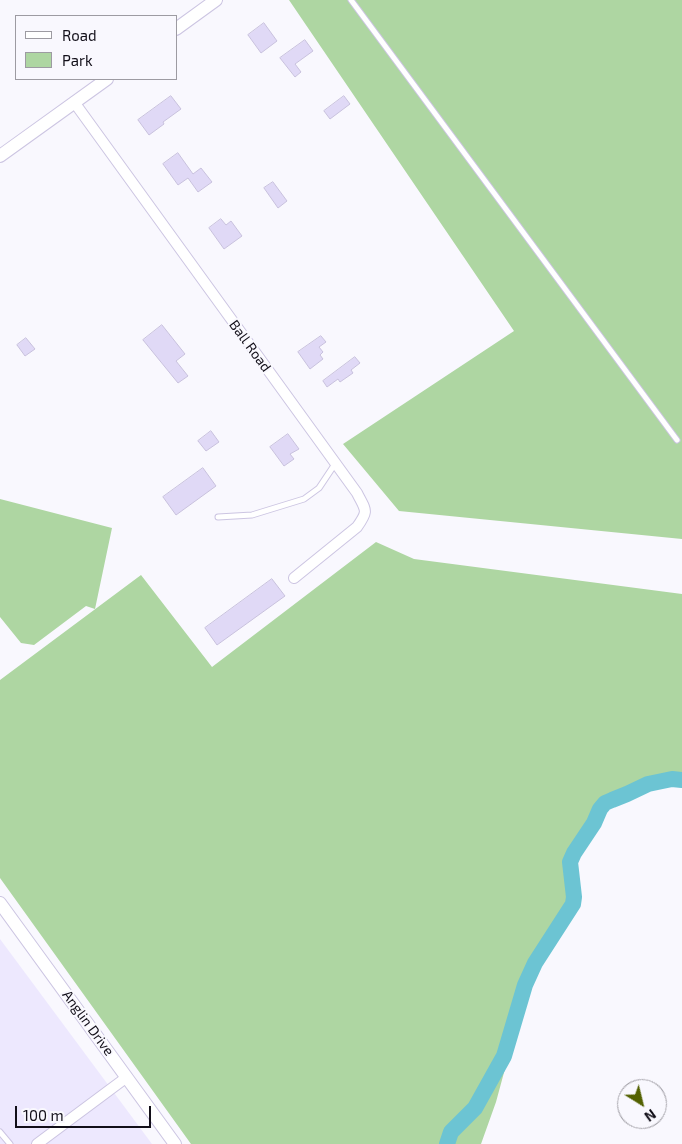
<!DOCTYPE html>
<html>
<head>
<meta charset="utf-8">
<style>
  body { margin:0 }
  #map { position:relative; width:682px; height:1144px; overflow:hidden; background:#f9f8fe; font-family:"Exo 2",sans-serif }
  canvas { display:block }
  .legend { position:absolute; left:15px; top:15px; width:162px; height:65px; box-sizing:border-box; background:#f9f8fe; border:1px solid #9d9ba2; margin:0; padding:6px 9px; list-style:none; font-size:15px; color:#120f19 }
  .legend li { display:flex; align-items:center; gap:10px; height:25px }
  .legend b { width:25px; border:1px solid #9d9ba2 }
  .north { position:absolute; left:617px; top:1079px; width:50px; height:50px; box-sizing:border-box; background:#f9f8fe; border:1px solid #9d9ba2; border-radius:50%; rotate:144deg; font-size:14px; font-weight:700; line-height:20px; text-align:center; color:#120f19 }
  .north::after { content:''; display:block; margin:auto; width:18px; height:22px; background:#536101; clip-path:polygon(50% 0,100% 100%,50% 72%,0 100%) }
  .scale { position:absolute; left:15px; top:1106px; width:136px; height:22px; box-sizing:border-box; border:2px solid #120f19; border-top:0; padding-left:6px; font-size:15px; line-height:18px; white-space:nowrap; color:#120f19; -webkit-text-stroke:4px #f9f8fe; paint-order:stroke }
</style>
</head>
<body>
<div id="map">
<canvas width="682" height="1144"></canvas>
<ul class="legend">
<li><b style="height:6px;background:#fff"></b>Road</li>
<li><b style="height:14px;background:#aed6a2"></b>Park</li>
</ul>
<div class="north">N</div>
<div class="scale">100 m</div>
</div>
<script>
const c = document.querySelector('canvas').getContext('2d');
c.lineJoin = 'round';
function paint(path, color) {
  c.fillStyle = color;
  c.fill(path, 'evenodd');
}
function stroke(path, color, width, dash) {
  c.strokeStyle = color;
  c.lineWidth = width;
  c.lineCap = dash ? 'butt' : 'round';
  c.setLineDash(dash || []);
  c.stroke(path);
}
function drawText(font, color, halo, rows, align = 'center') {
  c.font = font + ' "Exo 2",sans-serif';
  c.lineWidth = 4;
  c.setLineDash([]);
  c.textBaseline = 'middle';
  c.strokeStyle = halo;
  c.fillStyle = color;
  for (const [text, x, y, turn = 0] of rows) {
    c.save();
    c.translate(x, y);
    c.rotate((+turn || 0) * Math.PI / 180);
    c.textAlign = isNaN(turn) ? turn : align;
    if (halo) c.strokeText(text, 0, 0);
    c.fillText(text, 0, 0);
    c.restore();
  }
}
paint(new Path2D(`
  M0,939L152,1144H0Z`), '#ede8fe');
paint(new Path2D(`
  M289,0H682V539L399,511L343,444L514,331Z
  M0,499L112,528L95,609L86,606L34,645L21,643L0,617Z
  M376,542L414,559L682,594V778L668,776L650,780L627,792L581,832L571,851L572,870L578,895L534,962L496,1102L481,1144H191L0,878V680L141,575L212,667Z`), '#aed6a2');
stroke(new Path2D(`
  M447,1144L451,1132L475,1108L504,1056L525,985L535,963L573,904L574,897L570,862L574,853L594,823L600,809L605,803L612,800L627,794L648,784L672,779L682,780`), '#6cc4d3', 16);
const building = new Path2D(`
  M264,23L277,41L261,53L248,35Z
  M305,40L313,51L295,64L301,72L295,77L280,58Z
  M171,96L181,109L163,122L164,124L149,135L138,120Z
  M344,96L350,104L330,119L324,111Z
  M178,153L193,174L201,168L212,182L198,192L188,178L178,185L163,164Z
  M273,182L287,201L278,208L264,188Z
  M221,219L226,225L231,221L242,236L224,249L209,228Z
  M162,325L185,354L176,361L188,376L178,383L143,340Z
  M321,336L326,342L319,347L323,352L320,355L323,359L310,369L298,352Z
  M26,338L35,349L25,356L17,345Z
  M355,357L360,363L351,370L353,373L340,382L338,379L327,387L323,381Z
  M211,431L219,442L206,451L198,441Z
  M288,434L299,449L290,454L294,459L284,466L270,447Z
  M203,468L216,486L176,515L163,497Z
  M272,579L285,596L217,645L205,628Z`);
paint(building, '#e0d9f6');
stroke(building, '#c8c1dd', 1);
const service = new Path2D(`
  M351,0L677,440
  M218,517L252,515L304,499L319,488L335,464
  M0,1132L10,1144`);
const minor = new Path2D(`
  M74,102L357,493C366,511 369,510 357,527L294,578
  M37,1144L127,1077`);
const tertiary = new Path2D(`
  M176,29L216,0
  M0,156L107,79
  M0,903L175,1144`);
stroke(service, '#ccc5e2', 7);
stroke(minor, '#ccc5e2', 12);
stroke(tertiary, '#ccc5e2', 14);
stroke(service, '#fff', 5);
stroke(minor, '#fff', 10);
stroke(tertiary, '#fff', 12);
drawText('14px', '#120f19', '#f9f8fe', [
  ["Ball Road",250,346,54],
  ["Anglin Drive",88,1023,54]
]);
</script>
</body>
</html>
